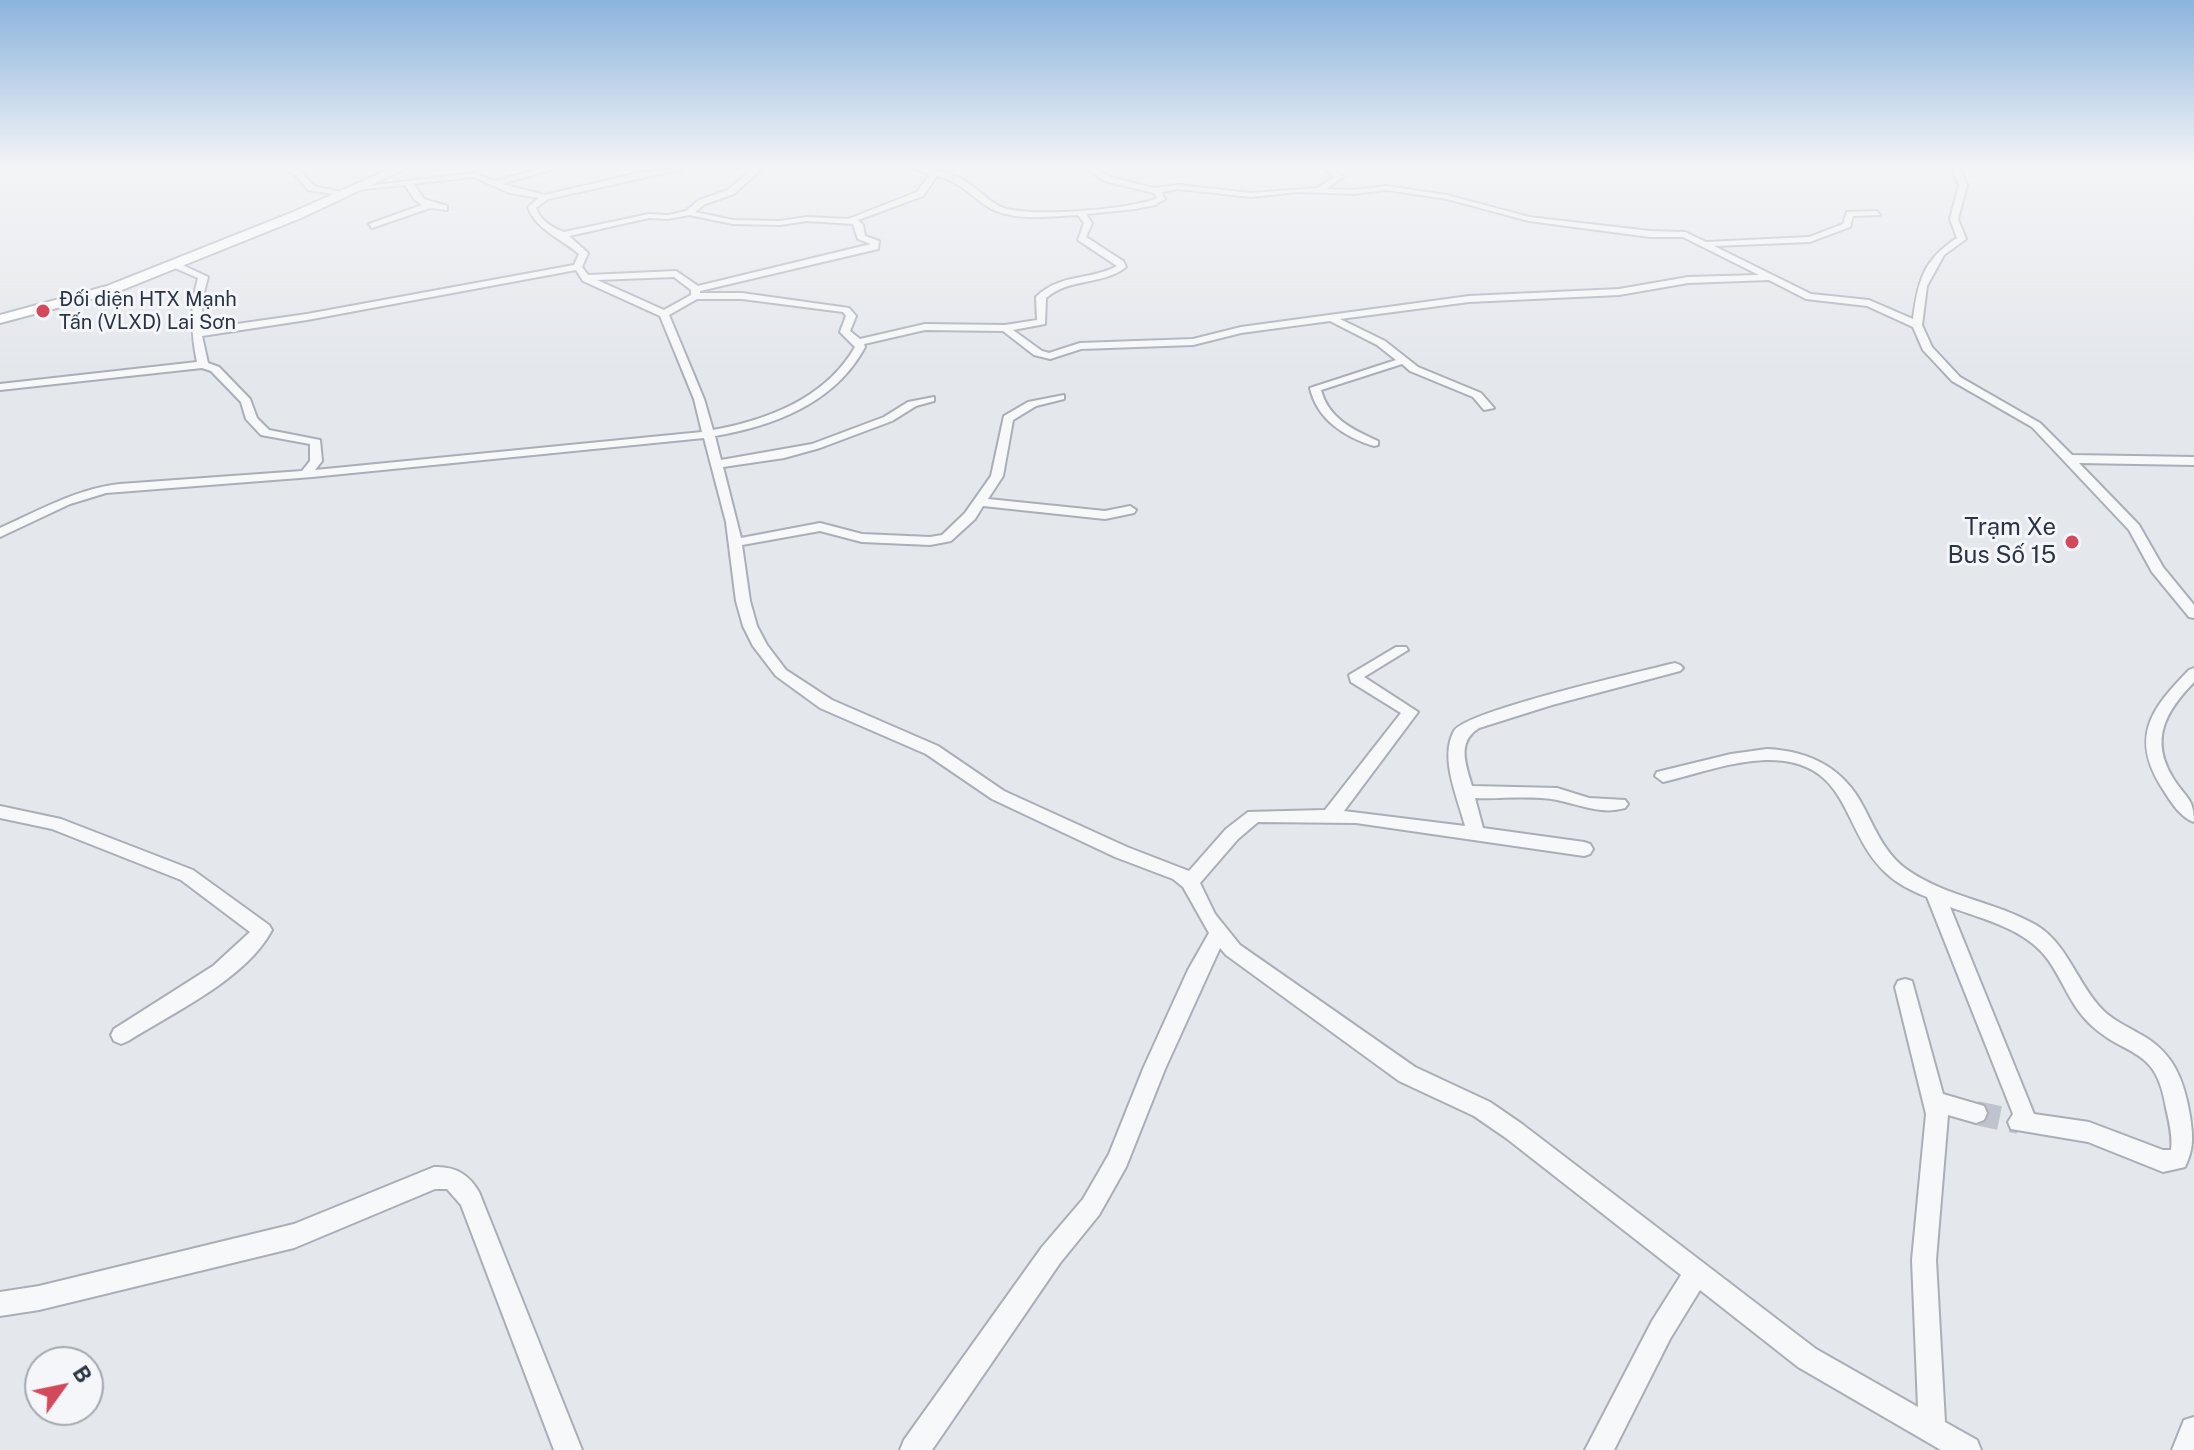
<!DOCTYPE html>
<html>
<head>
<meta charset="utf-8">
<style>
  body { margin:0 }
  #map { position:relative; width:2194px; height:1450px; overflow:hidden; background:#e4e7ec; font-family:"Public Sans",sans-serif }
  canvas { display:block }
  .north { position:absolute; left:24px; top:1346px; width:80px; height:80px; box-sizing:border-box; background:#f4f6f9; border:2px solid #a4a8b1; border-radius:50%; rotate:57deg; font-size:22px; font-weight:700; line-height:32px; text-align:center; color:#2b3445 }
  .north::after { content:''; display:block; margin:auto; width:28px; height:36px; background:#d1495b; clip-path:polygon(50% 0,100% 100%,50% 72%,0 100%) }
</style>
</head>
<body>
<div id="map">
<canvas width="2194" height="1450"></canvas>
<div class="north">B</div>
</div>
<script>
const c = document.querySelector('canvas').getContext('2d');
c.lineJoin = 'round';
function stroke(path, color, width, dash) {
  c.strokeStyle = color;
  c.lineWidth = width;
  c.lineCap = dash ? 'butt' : 'round';
  c.setLineDash(dash || []);
  c.stroke(path);
}
function paint(path, color) {
  c.fillStyle = color;
  c.fill(path, 'evenodd');
}
function drawText(font, color, halo, rows, align = 'center') {
  c.font = font + ' "Public Sans",sans-serif';
  c.lineWidth = 6;
  c.setLineDash([]);
  c.textBaseline = 'middle';
  c.strokeStyle = halo;
  c.fillStyle = color;
  for (const [text, x, y, turn = 0] of rows) {
    c.save();
    c.translate(x, y);
    c.rotate((+turn || 0) * Math.PI / 180);
    c.textAlign = isNaN(turn) ? turn : align;
    if (halo) c.strokeText(text, 0, 0);
    c.fillText(text, 0, 0);
    c.restore();
  }
}
stroke(new Path2D(`
  M1976,1113L2019,1122`), '#bfc3cb', 24, [24, 12]);
const street = new Path2D(`
  M280,168L300,170L314,186L349,194L345,196L308,190L294,174Z
  M544,168H557L502,184L545,195L643,172L683,169L548,199L536,208C541,221 551,227 564,232L649,214L668,215L686,211L699,200L728,190L753,168H763L734,194L705,204L695,212L733,220L780,221L807,217L848,219L917,192L930,174L911,168C931,168 955,173 971,185C981,192 990,202 1001,207C1026,218 1132,210 1157,198L1154,193L1104,181L1086,168H1095L1110,177L1154,188L1178,185L1251,193L1317,188L1334,177L1323,168H1332L1343,177L1326,189L1354,190L1386,186L1447,195L1529,217L1650,231L1685,232L1706,242L1809,237L1843,224L1847,212L1877,211L1880,215L1853,216L1850,227L1810,242L1714,246L1811,294L1869,300L1913,319C1918,281 1923,260 1957,238L1950,219L1959,185L1952,168H1960L1967,185L1958,219L1966,239L1944,255L1927,286L1922,325L1932,347L1960,377L2040,423L2072,455L2194,457V465L2079,463L2139,525L2163,567L2194,605V618L2189,617L2152,572L2129,530L2032,427L1952,381L1923,350L1913,327L1867,306L1806,299L1769,280L1688,283L1619,295L1469,302L1340,319L1385,341L1418,367L1481,393L1494,408L1484,410L1473,397L1410,371L1402,364L1321,390C1328,418 1353,430 1378,441V445L1374,446C1344,437 1317,419 1310,388L1396,360L1377,345L1330,321L1241,333L1193,345L1081,349L1050,359L1034,355L1003,331L925,330L864,344L865,347C835,403 774,426 715,436L721,460L812,444L884,417L908,402L934,397V401L916,406L892,421L820,448L784,458L723,467L741,538L820,523L862,534L930,537L942,535L965,513L991,476L1004,416L1028,402L1064,395V399L1036,406L1013,420L1003,476L988,499L1105,511L1130,506L1136,510L1134,513L1105,519L983,506L975,519L951,541L930,545L862,542L820,531L742,545L750,601L757,626L767,645L786,670L832,700L938,746L1004,791L1127,847L1189,871L1226,829L1248,812L1325,810L1401,713L1351,682L1349,675L1396,647H1406L1408,650L1364,677L1418,712L1344,811L1465,826C1458,798 1439,758 1454,731C1465,711 1643,671 1675,663L1680,665L1683,668L1680,671L1552,705L1479,728C1456,742 1466,765 1472,786L1557,788L1589,798L1625,800L1628,804L1625,808C1601,815 1581,805 1557,800C1532,795 1502,799 1475,798L1483,828L1584,842L1590,844L1593,849L1590,854L1584,856L1356,823L1258,822L1238,839L1200,883L1215,914L1240,945L1415,1067L1490,1102L1522,1124L1816,1349L1918,1407L1912,1260L1926,1114L1895,987L1898,981L1905,979L1912,981L1943,1094L1984,1106L1987,1113L1984,1120L1976,1123L1948,1115L1936,1260L1945,1422L1977,1440L1981,1450H1941L1798,1367L1700,1290L1670,1339L1614,1450H1585L1652,1321L1681,1275L1506,1138L1474,1116L1399,1081L1226,955L1220,948L1165,1069L1126,1167L1099,1215L1060,1263L932,1450H900L904,1440L1042,1247L1083,1199L1109,1154L1143,1069L1188,970L1209,933L1183,887L1173,879L1115,857L992,799L926,754L820,708L776,676L753,646L743,626L736,601L726,522L704,438L312,477L106,493L70,504L0,537V528C40,510 76,489 120,484L302,471L310,461V444L261,435L246,419L241,402L211,371L202,368L0,390V384L197,362C191,333 190,307 198,278L170,266V262H176L208,277L202,300V329L307,314L574,265L579,254C562,239 536,230 528,207L539,198L510,193L473,177L413,184L424,199L447,206V210L430,208L372,228L369,224L422,205L414,199L405,185L355,190L351,188L474,173L495,181ZM937,176C962,182 970,196 990,208C1015,222 1051,216 1078,215L1084,223L1078,240L1117,266C1090,281 1060,273 1036,297L1037,320L1005,325L925,324L860,339L850,331L856,316L849,308L742,293H700V291L878,249L879,241L865,236L863,225L858,220L923,196ZM1178,189L1251,197L1299,192L1354,194L1386,190L1447,199L1529,221L1650,237H1683L1759,275L1688,277L1619,289L1469,296L1241,327L1193,339L1080,343L1049,353L1042,351L1013,330L1045,324L1046,298C1070,277 1102,286 1126,267L1123,261L1086,237L1092,223L1086,214L1135,209L1155,205L1165,199L1161,192ZM689,215L733,224L780,225L807,221L853,224L858,239L871,244L698,286L676,271L588,275L582,267L588,253L569,236L649,218L668,219ZM576,270L583,281L660,316L694,399L702,432L315,470L322,461L320,440L269,430L257,418L250,399L219,367L208,363L202,336L307,320ZM674,277L691,290V295L664,310L597,280ZM697,299H742L843,312L846,316L840,332L855,347C826,398 768,420 713,430L704,399L669,315Z
  M2194,668V682C2166,711 2149,739 2173,778C2185,798 2194,797 2194,822C2181,818 2171,802 2164,791C2129,738 2150,710 2189,670Z
  M1767,749C1810,751 1844,768 1864,808C1876,831 1886,856 1909,871C1947,897 1996,902 2036,925C2067,944 2076,980 2099,1006C2109,1018 2124,1025 2138,1033C2173,1051 2184,1079 2190,1116C2193,1137 2194,1148 2185,1167L2163,1172L2088,1142L2011,1129L2008,1122L2013,1114L1927,897C1912,891 1897,884 1885,872C1840,829 1851,759 1766,760C1731,761 1697,774 1663,782L1655,776L1657,772L1731,754ZM1950,907C1985,920 2027,929 2049,961C2063,981 2071,1006 2089,1023C2126,1059 2156,1044 2166,1108C2169,1121 2173,1137 2171,1150H2163L2089,1122L2034,1114Z
  M0,806L61,819L193,870L269,925L272,930C246,979 174,1012 128,1041L121,1044L114,1041L111,1035L114,1029L213,966L250,932L181,880L52,829L0,818Z
  M434,1167C455,1166 469,1174 479,1192L582,1450H554L461,1205L447,1189H435L294,1248L39,1310L0,1316V1292L39,1286L294,1224Z
  M2194,1417V1450H2172L2184,1420Z`);
const secondary = new Path2D(`
  M392,168H407L301,218L117,292L0,323V315L107,286L293,212Z`);
stroke(street, '#a9aeb7', 4);
stroke(secondary, '#a9aeb7', 4);
paint(street, '#f7f8fa');
paint(secondary, '#fff');
const sky = c.createLinearGradient(0, 0, 0, 371);
sky.addColorStop(0, '#8bb4dd');
sky.addColorStop(0.45, '#f3f4f6');
sky.addColorStop(1, '#f3f4f600');
c.fillStyle = sky;
c.fillRect(0, 0, 2194, 371);
for (const [x, y, r, color] of [
  [43,311,8,"#d1495b"],
  [2072,542,8,"#d1495b"]
]) {
  const dot = new Path2D();
  dot.arc(x, y, r, 0, 2 * Math.PI);
  c.fillStyle = color;
  c.fill(dot);
  stroke(dot, '#f4f6f9', 3);
}
drawText('20px', '#2b3445', '#f4f6f9', [
  ["Đối diện HTX Mạnh",59,300],
  ["Tấn (VLXD) Lai Sơn",59,323]
], 'left');
drawText('24px', '#2b3445', '#f4f6f9', [
  ["Trạm Xe",2056,528],
  ["Bus Số 15",2056,556]
], 'right');
</script>
</body>
</html>
